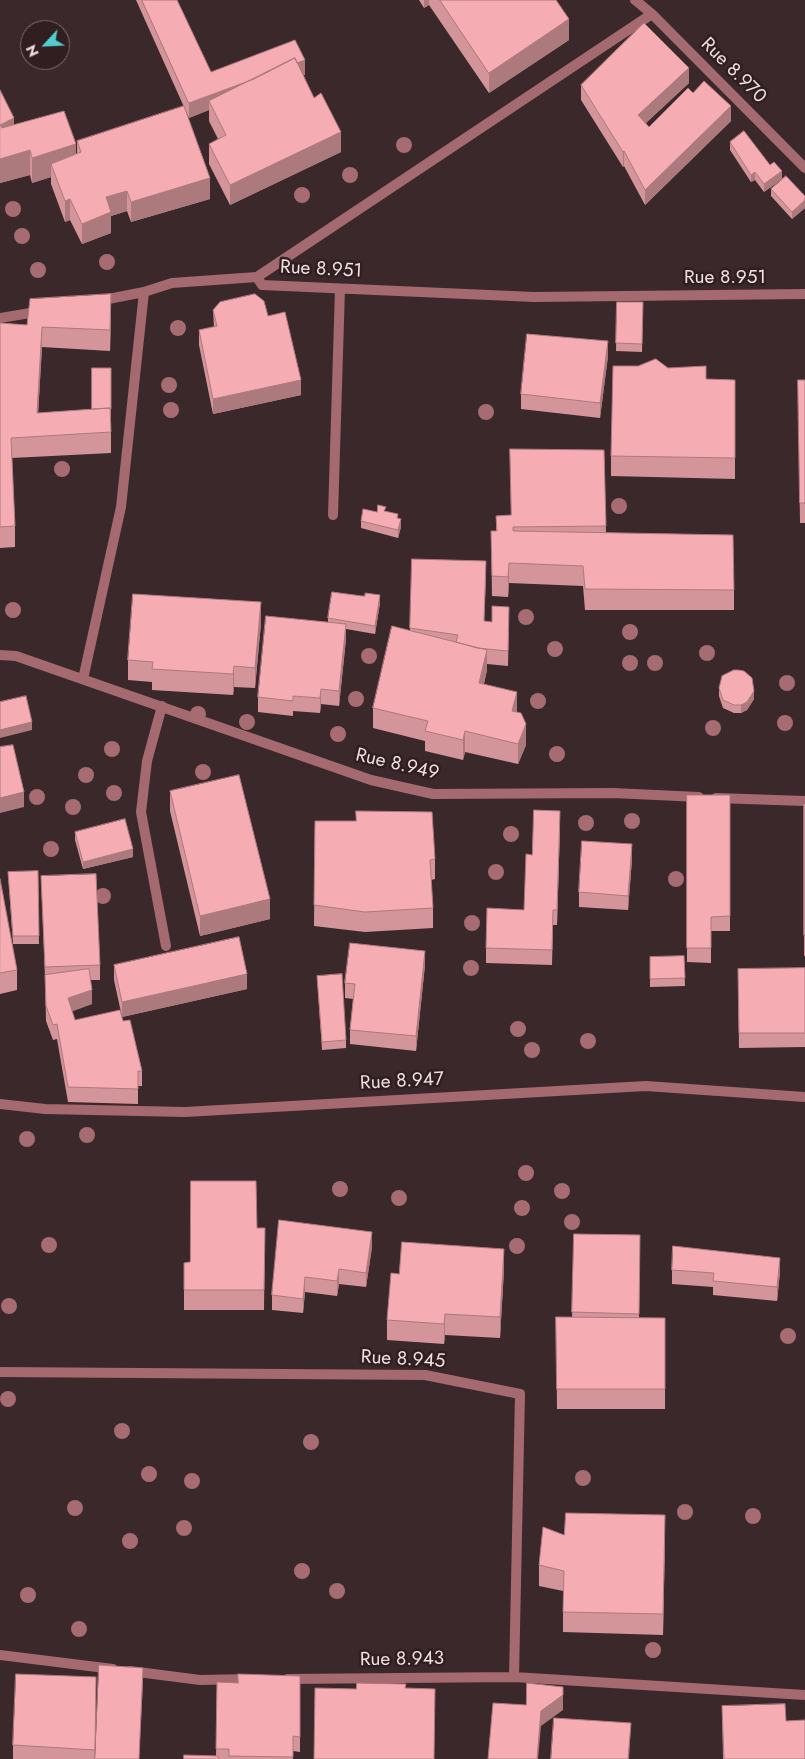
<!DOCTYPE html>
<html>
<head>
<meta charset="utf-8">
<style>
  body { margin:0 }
  #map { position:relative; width:805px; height:1759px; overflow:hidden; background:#3b282a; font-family:Jost,sans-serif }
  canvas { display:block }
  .north { position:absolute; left:20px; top:20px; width:50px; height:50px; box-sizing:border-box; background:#311e20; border:1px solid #7d6c6e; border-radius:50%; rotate:245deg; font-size:14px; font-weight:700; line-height:20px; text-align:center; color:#eee1e2 }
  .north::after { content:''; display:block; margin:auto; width:18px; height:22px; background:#53cdcb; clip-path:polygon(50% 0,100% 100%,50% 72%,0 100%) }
</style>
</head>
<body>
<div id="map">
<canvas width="805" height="1759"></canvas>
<div class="north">N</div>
</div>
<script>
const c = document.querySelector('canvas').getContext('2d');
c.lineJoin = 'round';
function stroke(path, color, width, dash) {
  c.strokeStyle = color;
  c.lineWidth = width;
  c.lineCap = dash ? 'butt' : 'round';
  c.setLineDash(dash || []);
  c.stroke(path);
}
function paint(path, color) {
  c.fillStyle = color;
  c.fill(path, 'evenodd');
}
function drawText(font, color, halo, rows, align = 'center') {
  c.font = font + ' Jost,sans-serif';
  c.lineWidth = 5;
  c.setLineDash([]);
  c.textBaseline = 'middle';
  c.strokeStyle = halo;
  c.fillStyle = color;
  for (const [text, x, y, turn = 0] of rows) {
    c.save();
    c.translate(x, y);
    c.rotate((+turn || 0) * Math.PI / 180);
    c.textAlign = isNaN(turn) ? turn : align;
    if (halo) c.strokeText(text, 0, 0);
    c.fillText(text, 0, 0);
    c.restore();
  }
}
stroke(new Path2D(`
  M635,0L652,14L805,168
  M257,277L652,14
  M98,301L144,292
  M0,318L42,311
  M333,515L340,289
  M0,655L16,656L371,780L433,794L613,793L699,797
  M83,679L121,507L144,292L172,283L257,277L262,285L534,297L805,294
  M162,706L147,761L141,812L166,946
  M716,798L805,801
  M0,1104L45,1109L185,1112L646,1086L805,1097
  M0,1372L425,1375L520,1394L514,1677
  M0,1655L113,1669
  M130,1671L200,1680L250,1679
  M287,1679L514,1677L805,1695`), '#a46a6f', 10);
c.fillStyle = '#a66c71';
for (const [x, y] of [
  [404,145],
  [350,175],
  [302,195],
  [13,209],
  [22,236],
  [107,262],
  [38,270],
  [178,328],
  [169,385],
  [171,410],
  [486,412],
  [62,469],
  [619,506],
  [13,610],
  [526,617],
  [630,632],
  [555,649],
  [707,653],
  [369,656],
  [630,663],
  [655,663],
  [787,683],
  [356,699],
  [538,701],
  [198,714],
  [247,722],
  [785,723],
  [713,728],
  [338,734],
  [112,749],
  [557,754],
  [203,772],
  [86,775],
  [114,793],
  [37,797],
  [73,807],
  [632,821],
  [586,823],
  [511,834],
  [51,849],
  [496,872],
  [676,879],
  [103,896],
  [472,923],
  [471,968],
  [518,1029],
  [588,1041],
  [532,1050],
  [87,1135],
  [27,1139],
  [526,1173],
  [340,1189],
  [562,1191],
  [399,1198],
  [522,1208],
  [572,1222],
  [49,1245],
  [517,1246],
  [9,1306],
  [788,1336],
  [8,1399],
  [122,1431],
  [311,1442],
  [149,1474],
  [583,1478],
  [192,1481],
  [75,1508],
  [685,1512],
  [753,1516],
  [184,1528],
  [130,1541],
  [302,1571],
  [337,1591],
  [28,1595],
  [79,1629],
  [653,1650]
]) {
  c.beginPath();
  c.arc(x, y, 8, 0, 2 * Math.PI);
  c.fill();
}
paint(new Path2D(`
  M136,0H177L211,72L305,75H303L341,152L230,205L209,164V144L218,139L209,121V110L189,118Z
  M419,0H556L569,40L489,93L429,5L424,8Z
  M689,83L646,123L649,127L693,93L731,121L645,205L624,166L623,167L581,100V85Z
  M0,90L14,125L76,154L77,153V141L210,199L131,222L127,211L111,216V233L82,244L70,220L65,222L51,184V177L32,183L30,175L0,183Z
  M730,142L770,165L782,179L764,192L755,180L751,182L730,150Z
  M771,189L805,196V208L792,219L771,196Z
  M617,302H643L642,352L616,351Z
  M213,310L268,316L301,395L213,414L199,345V330L214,327Z
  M111,314L110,351L42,347L38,413L92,409L111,368V453L12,458L15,526V547L0,548V323L27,325Z
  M608,356L600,418L521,409V394Z
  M668,368L706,379L735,380V479L611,476V456Z
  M798,380H805V523H800Z
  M604,450L606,533L734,590V610H585L583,586L509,583L508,597L492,596L491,531H496V516L510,515Z
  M386,511L398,518L401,527L398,538L361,528V521L377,512Z
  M412,559L486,576L484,621L492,622L509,621L508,666L487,664V670L484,684L517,712L526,745L518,764L465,752L463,760L425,751V741L373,728V708L410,631Z
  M380,603L375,634L346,629V639L339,706L321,704L320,713L293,711V716L258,712V697L328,622V618Z
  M261,623L255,688L234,687L233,695L152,690V682L128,680V660Z
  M719,688L754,699L747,710L741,713H734L723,708L719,696Z
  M170,791L270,919L200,936L170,811Z
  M687,795H730V931H711V963L687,962Z
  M804,804H805V956H804Z
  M315,821L435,859V879L431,880L433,908V928L365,932L314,926Z
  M560,826L557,925H553L552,965L486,963V948L524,910L532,855Z
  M75,832L133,857L83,869L75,840Z
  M632,859L628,910L579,907V892Z
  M38,871L39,944H13L8,872Z
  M41,876L100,965V980H90L92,1004L72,1011L75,1020L123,1021L142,1071V1086H138V1104L68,1102L57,1039L53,1040L46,1021L45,978Z
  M0,879L17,970V990L0,994Z
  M684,956L685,986L650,987V957Z
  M114,965L247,989L122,1017L114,980Z
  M425,965L416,1051L350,1044V1030L353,999L345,998V983Z
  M805,968V1047L739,1048L738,969Z
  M317,976L346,1040V1048L322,1050Z
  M279,1220L372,1247L366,1287L339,1284L337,1296L305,1292L303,1313L272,1310V1295Z
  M257,1228H265L264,1310H184V1263L190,1262Z
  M574,1234L640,1235L639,1318H665V1409H557L556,1317H572Z
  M504,1269L500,1338L445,1335L444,1344L387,1340V1320L399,1274Z
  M672,1270L780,1272L777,1301L713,1295V1287L672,1284Z
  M665,1536L663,1635L563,1632V1591L539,1586V1565Z
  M300,1676V1752L293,1751V1759H184L216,1756L217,1682L238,1683Z
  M96,1677L95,1759H13V1745Z
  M722,1706L786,1721L805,1759H723Z`), '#d3959a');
paint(new Path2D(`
  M424,0H429V5L424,8Z
  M569,19V40L489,93V73Z
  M305,60V75L213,109L209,101V110L189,118V103Z
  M689,68V83L638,130V115Z
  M731,106V121L645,205V190Z
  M14,118V143L0,149V125Z
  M341,132V152L230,205V185Z
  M76,144V169L51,164V177L32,183V158Z
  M30,150V175L0,183V159Z
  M624,151V166L623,167V152Z
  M782,171V179L764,192V184Z
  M755,172V180L751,182V175Z
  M210,178V199L131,222V202Z
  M127,191V211L111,216V233L82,244V224L106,197Z
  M70,199V220L65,222V201Z
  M805,200V208L792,219V212Z
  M111,294V314L110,351V330Z
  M42,327V347L37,434V413Z
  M608,341V356L600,418V403Z
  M301,380V395L213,414V399Z
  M401,519V527L398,538V530Z
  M509,563V583L508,597V577Z
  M380,595V603L375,634V626Z
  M261,602V623L255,688V668Z
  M346,624V639L339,706V691Z
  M487,650V670L479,704V683Z
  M234,666V687L233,695V674Z
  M321,689V704L320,713V698Z
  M754,691V699L747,710L741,713V705Z
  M517,692V713L512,711Z
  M32,722V730L0,738V730Z
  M526,724V745L518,764V744Z
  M465,731V752L463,760V740Z
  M24,792V807L0,813V798Z
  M560,811V826L557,925V910Z
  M632,844V859L628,910V896Z
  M133,849V857L83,869V862Z
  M270,899V919L200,936V916Z
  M425,951V965L416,1051V1036Z
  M247,974V989L122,1017V1002Z
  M92,990V1004L68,1013V998Z
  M372,1232V1247L366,1287V1273Z
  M504,1249V1269L500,1338V1317Z
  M780,1258V1272L777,1301V1287Z
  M339,1269V1284L337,1296V1281Z
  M305,1277V1292L303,1313V1299Z
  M445,1314V1335L444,1344V1324Z
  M665,1515V1536L663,1635V1614Z
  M143,1668V1682L139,1759Z
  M563,1687V1710L541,1726L538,1759H537L541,1711Z
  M631,1723L629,1759H628Z`), '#ac797d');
const building = new Path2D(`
  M142,0H177L211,72L295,40L305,60L297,63L295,58L254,79L189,103Z
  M440,0H556L569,19L489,73Z
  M644,23L689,68L638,115L649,127L688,88L693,93L704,81L731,106L645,190L624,151L623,152L581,85Z
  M295,58L314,98L321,93L341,132L230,185L209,144L226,135L209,101Z
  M0,90L14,118L0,125L2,128L64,111L76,144L32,158L30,150L0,159Z
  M184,106L210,178L131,202L127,191L106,197L111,212L82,224L70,199L65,201L51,164L81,152L77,141Z
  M744,131L770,165L774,162L782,171L764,184L755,172L751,175L730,142Z
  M786,176L805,196V200L792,212L771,189Z
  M111,294L110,330L42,327L37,413L110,408L111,432L11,438L15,526L0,527V323L27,325L30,299Z
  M255,294L264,301L268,316L285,312L301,380L213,399L199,330L217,326L213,310L220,302Z
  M617,302H643L642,344L616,343Z
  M527,334L608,341L600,403L521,394Z
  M656,359L668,368L706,366V379L735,380V458L611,456L613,366H638Z
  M92,368H111V409H110V408L92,409Z
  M798,380H805V503H800Z
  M510,449L604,450L606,526L513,527V531L733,535L734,590L585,589L583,566L509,563L508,577L492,576L491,531H497L496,516L511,515Z
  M378,505L386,507L384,511L398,514L397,518L401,519L398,530L361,521L363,509L377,512Z
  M412,559L486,561L484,621L492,622V606L509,607L508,651L477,648L456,642L458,635L410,628Z
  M332,592L362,596H365V593L380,595L375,626L328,618Z
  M133,594L261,602L255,668L234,666L233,674L152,669L153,662L128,660Z
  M266,616L346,624L339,691L321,689L320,698L293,696V701L258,697Z
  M392,626L487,650L479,683L517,692L512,711L521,713L526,724L518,744L465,731L463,740L425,731L428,721L373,708Z
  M734,670H738L744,671L752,678L754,691L747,702L741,705H734L723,700L719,688L722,676Z
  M26,696L32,722L0,730V702Z
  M13,745L24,792L0,798V747Z
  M239,775L270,899L200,916L170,791Z
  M687,795H730V916L711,917V948H687Z
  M804,804H805V935H804Z
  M534,810L560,811L557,910H553L552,950L486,948L487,908L524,910L526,854L532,855Z
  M356,811L432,812L435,859L430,860L433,908L365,912L314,905L315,821H356Z
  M125,819L133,849L83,862L75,832Z
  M582,841L632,844L628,896L579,892Z
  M38,871L39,936H13L8,872Z
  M96,874L100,965L45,967L41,876Z
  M0,879L17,970L0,973Z
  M239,937L247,974L122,1002L114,965Z
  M350,943L425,951L416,1036L350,1030L355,984L345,983Z
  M684,956L685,978L650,979V957Z
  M805,968V1033H739L738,969Z
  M89,969L92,990L68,998L75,1020L120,1010L123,1021L130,1020L142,1071H138V1089L68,1087L57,1024L53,1025L46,1006L45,975Z
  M342,974L346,1040L322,1042L317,976Z
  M191,1181H256L257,1228H265L264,1290H184V1263L190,1262Z
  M279,1220L372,1232L366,1273L339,1269L337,1281L305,1277L303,1299L272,1295Z
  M574,1234L640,1235L639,1314L572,1312Z
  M402,1242L504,1249L500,1317L445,1314L444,1324L387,1320L391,1273L399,1274Z
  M673,1246L780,1258L777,1287L713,1281L714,1273L672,1270Z
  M556,1317L665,1318V1389H557Z
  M566,1513L665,1515L663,1614L563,1612L564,1571L539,1565L543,1527L564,1535Z
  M99,1665L143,1668L139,1759H95Z
  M16,1674L96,1677L95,1750L13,1745Z
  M238,1674L300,1676V1737L293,1736V1757L229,1756V1749H216L217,1682L238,1683Z
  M357,1683L406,1684L405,1688L435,1689L434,1759H314L315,1688L356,1689Z
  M527,1683L563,1687V1695L541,1711L537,1759H488L493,1703L526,1705Z
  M785,1704L786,1721L805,1720V1759H724L722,1706Z
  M554,1718L631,1723L628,1759H551Z
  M184,1755L218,1756V1759H184Z`);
paint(building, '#f5adb3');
stroke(building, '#ac797d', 1);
drawText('19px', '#eee1e2', '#311e20', [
  ["Rue 8.970",733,71,45],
  ["Rue 8.951",321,270,3],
  ["Rue 8.951",725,278],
  ["Rue 8.949",397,765,13],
  ["Rue 8.947",402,1082,-3],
  ["Rue 8.945",403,1360,3],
  ["Rue 8.943",402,1660,-1]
]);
</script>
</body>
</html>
